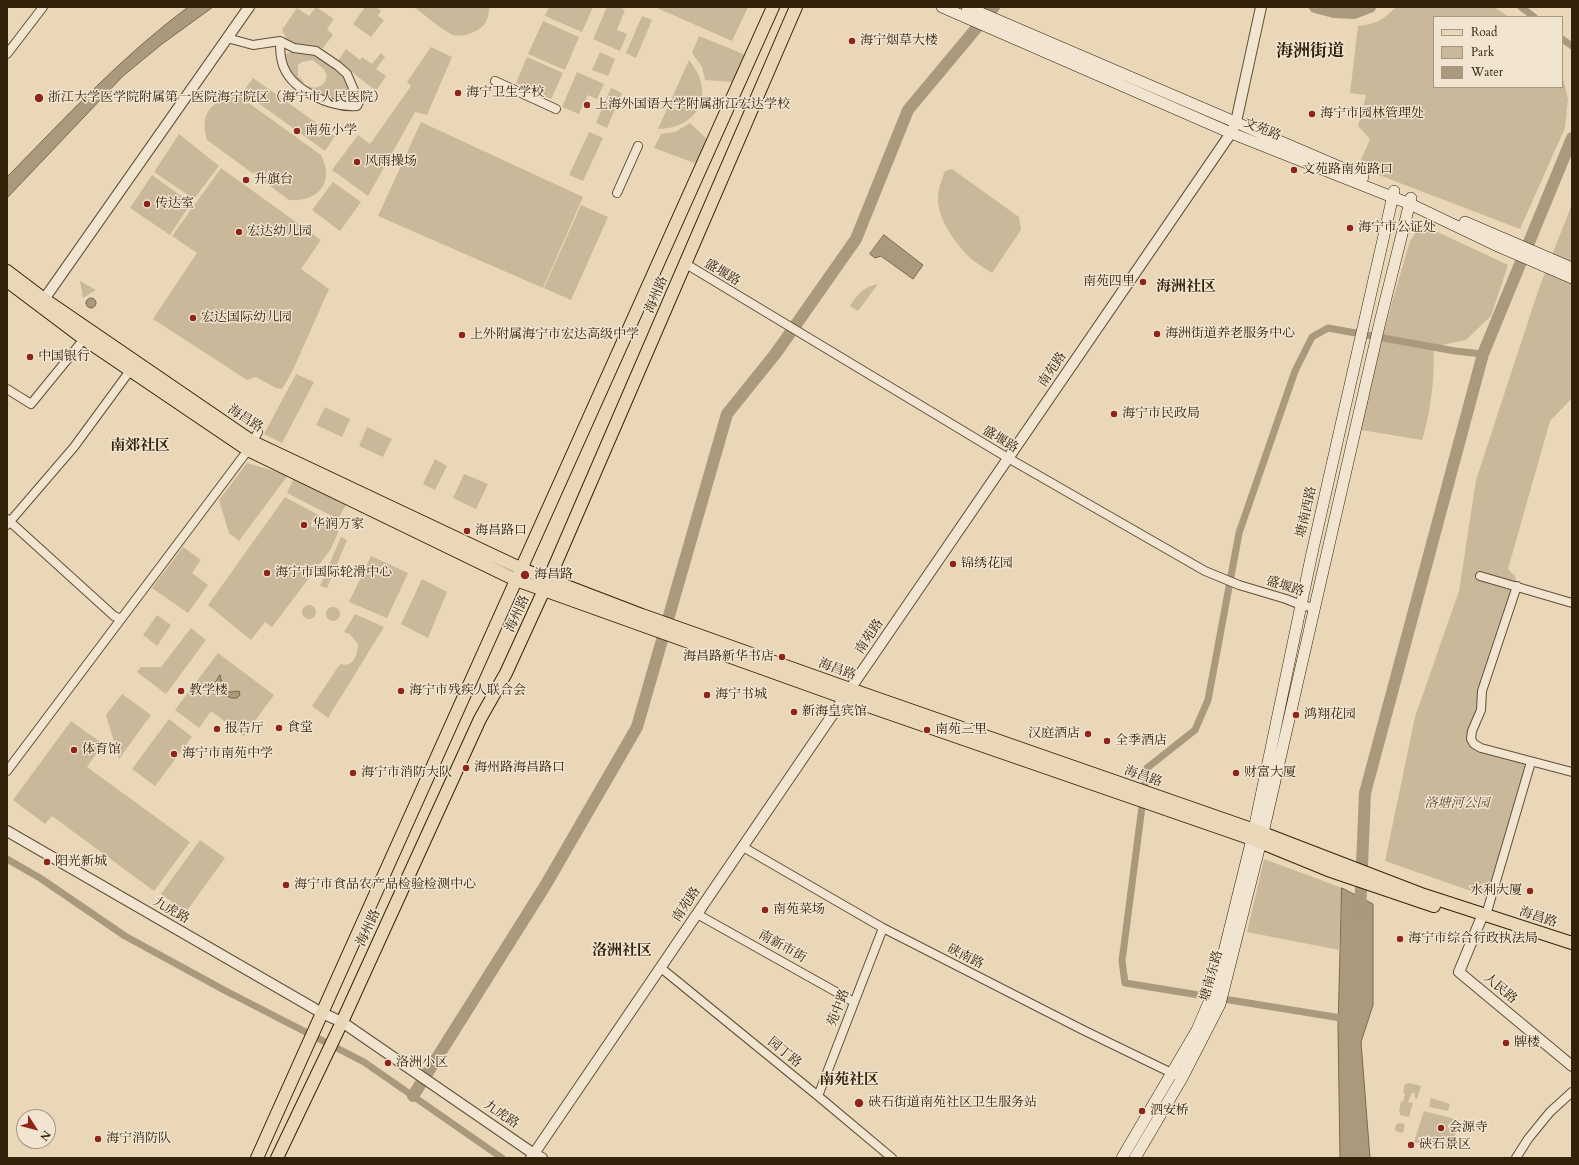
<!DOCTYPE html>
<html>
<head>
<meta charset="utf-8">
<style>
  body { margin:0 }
  #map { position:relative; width:1579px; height:1165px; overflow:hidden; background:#e9d7b8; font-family:Cardo,serif }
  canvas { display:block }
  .frame { position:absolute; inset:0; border:8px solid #33220a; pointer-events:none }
  .legend { position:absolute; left:1433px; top:16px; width:130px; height:72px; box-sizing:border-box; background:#f1e5d1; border:1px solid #a59781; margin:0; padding:5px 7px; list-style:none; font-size:12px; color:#33220a }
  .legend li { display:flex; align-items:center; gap:8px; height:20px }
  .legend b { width:20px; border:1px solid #a59781 }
  .north { position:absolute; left:16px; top:1109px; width:40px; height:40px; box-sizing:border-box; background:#f1e5d1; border:1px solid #a59781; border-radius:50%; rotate:126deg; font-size:11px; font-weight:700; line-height:16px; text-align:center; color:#33220a }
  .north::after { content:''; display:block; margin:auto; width:14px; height:18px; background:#8f2418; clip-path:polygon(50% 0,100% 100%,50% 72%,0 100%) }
</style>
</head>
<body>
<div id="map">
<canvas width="1579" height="1165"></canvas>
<div class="frame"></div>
<ul class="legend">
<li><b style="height:5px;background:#e9d7b8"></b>Road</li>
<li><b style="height:11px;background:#cab89a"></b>Park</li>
<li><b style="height:11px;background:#ab997d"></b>Water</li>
</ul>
<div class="north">N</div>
</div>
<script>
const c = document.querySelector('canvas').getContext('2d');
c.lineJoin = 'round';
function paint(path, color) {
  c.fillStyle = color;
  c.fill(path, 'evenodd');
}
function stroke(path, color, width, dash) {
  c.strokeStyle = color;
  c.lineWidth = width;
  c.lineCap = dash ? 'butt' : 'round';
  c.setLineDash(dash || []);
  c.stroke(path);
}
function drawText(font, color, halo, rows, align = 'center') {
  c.font = font + ' Cardo,"Noto Serif SC",serif';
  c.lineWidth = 3;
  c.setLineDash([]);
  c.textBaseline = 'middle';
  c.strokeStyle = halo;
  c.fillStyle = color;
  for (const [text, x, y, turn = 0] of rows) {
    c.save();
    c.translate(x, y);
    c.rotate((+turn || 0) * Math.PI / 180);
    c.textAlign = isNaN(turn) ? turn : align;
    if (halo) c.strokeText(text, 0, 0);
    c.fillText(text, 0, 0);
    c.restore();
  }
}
paint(new Path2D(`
  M316,7L334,19L327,29L333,35L323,48L293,44L287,40L282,30L297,8L309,16Z
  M365,7H377L381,11L378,16L384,20L371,37L353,24Z
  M414,7H489C489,13 488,20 484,25C478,32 462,38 453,35C445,32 422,13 414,7Z
  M549,7H593L582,32L545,16Z
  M607,7H619L625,10L617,30L627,34L620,51L593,39Z
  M655,7H748L732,41Z
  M1396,7H1494L1509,17H1434V87H1562V74L1568,99L1565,128L1520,229L1358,167L1370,139L1358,126L1366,95L1350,93L1358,26C1376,24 1383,20 1396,7Z
  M642,16L652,20L636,58L626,53Z
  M543,21L579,37L565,70L528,54Z
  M699,36L746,55L733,82L705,80L702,67L692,53Z
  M431,47L452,57L427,115L415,112L368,196L332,170L358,135L370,144L411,86L407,82Z
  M346,49L360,60L362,57L372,64L381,53L385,57L376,69L386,76L376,91L338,61Z
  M300,51L316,54L343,73L349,90L348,99C333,104 319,95 305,89L308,86C318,92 332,81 324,70C321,65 316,63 312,60L302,62L298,65V76L304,82L301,86L291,75L283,55L291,52Z
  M600,52L615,59L608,76L592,70Z
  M527,57L563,73L551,99L516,83Z
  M689,60C693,66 698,72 700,79C710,109 686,129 658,129Z
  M577,72L604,84L597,99L588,95L579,114L562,107Z
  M253,78L335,136L325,151L243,92Z
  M611,88L622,93L607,128L596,123Z
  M239,96L321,155C335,182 319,202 289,200L207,140C199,112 212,100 239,96Z
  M421,122L583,197L543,288L378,216Z
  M690,123L708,140L697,164L654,148L661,134L675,132Z
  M589,132L603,138L583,181L569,175Z
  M179,134L219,166L194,199L154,172Z
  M221,168L321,240L301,269L329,289L292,372L282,389L276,388L256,377L247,380L153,319L197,253L172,236Z
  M952,169L1019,217L1021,230L992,273C986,269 979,265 974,261C958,248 937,219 938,198C938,189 942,179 945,171Z
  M152,175L191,203L170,235L130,208Z
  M333,182L361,202L340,231L312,210Z
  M1572,204V398L1550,421L1508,569L1515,576L1517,586L1472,731L1474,744L1531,762L1491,898L1385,861L1415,717L1459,591L1476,480L1538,291Z
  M581,205L608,217L571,300L544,288Z
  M1429,228L1508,265L1491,316L1466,340L1433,347C1436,373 1430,416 1422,440L1355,429L1410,241L1418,229Z
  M80,281L96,290L83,298Z
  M878,284L858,311L850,306C857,294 864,287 878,284Z
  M296,374L314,382L282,443L264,434Z
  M325,407L350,419L342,437L316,425Z
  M367,427L392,439L383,457L359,446Z
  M435,459L447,466L435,490L423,484Z
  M247,463L288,475L239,541L229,533L219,500Z
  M464,474L488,484L476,509L453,498Z
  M294,478L346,505L338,519L287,493Z
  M285,497L335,524L339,530L331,549L272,627L265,622L251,640L208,605Z
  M341,537L347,540L327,588L320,586Z
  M183,547L201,560L192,573L208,585L188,613L152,588Z
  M371,556L408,573L387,618L349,602Z
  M422,579L447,592L428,638L401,624Z
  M302 612a7 7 0 1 1 14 0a7 7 0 1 1-14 0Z
  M326 614a7 7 0 1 1 14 0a7 7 0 1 1-14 0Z
  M355,614L384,627L328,718L312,706L338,667L341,664C354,668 358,653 358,644L350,634L344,632Z
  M157,615L171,625L157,646L143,635Z
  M191,628L206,640L166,694L137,672L141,667H161Z
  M218,653L274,695L244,736L211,711L199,728L175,710Z
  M122,694L151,715L119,759L106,715Z
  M169,719L192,737L155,786L132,769Z
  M71,721L103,744L87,767L190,842L154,891L52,816L45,824L13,800Z
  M200,840L225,858L186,912L161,894Z
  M1264,859L1342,888L1339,950L1247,932Z
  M1409,1083L1421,1086L1417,1099L1414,1097L1415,1093H1412L1408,1102L1413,1103L1409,1117L1400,1115V1112H1399L1401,1101L1403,1102L1405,1094L1403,1092L1405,1084Z
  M1431,1098L1450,1104L1448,1111L1429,1107Z
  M1424,1111L1459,1120L1452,1147L1429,1142L1428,1146L1414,1142Z
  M1398,1123L1405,1124L1403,1133L1395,1131L1396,1124L1398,1125Z`), '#cab89a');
const water = new Path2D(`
  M188,7H213L162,44L123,76L7,198V177C65,118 121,57 188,7Z
  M884,235L923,265L913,279L881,256L875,258L870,254Z
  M86 303a5 5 0 1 1 10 0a5 5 0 1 1-10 0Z
  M220,675L221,676L220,679L222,680L220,683L223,685L225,691L231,692L239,691L240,695L237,698H231L224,694L216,682Z
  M1342,888L1373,904V1005L1361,1042L1370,1158H1340L1338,1028Z`);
paint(water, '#ab997d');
stroke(water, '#7b694f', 1);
stroke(new Path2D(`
  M1521,7L1534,17
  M1562,39L1572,46
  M7,859L40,878L125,936L224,990L364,1062L502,1158
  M1347,1019L1125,983L1122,961L1147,768L1195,730L1208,700L1239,533L1295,371L1312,337L1328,328L1455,351L1483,354`), '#ab997d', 7);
stroke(new Path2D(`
  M1315,7L1334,12L1354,13L1370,7
  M1360,913L1365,793L1483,354L1572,138
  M413,1096L545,886L637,727L727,414L776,353L856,239L908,110L994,7`), '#ab997d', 12);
const minor = new Path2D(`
  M227,38L253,45L280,41L294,48L316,51L338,66L347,74L359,102L357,106C331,108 289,90 282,62C280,55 280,48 280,41
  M7,54L43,7
  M495,81L556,109
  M617,193L638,146
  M686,264L1008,458L1205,571L1239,585L1286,599L1301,605L1315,608
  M7,389L31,404L84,339
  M7,519L114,616L121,619
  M7,525L74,447L132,368
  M1480,576L1572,603
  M1517,586L1482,691L1481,710L1472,731L1471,739L1474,744L1481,748L1572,772
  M7,771L248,450L258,432
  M743,847L883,928L1083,1030L1182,1078
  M697,914L854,1002
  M1486,915L1531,762
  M661,968L818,1096L892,1158
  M818,1096L883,928
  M1516,1158L1528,1139L1550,1112L1572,1092`);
const tertiary = new Path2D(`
  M40,305L249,7
  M7,831L322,1013L342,1022L534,1154L542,1158
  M1483,914L1459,972L1572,1066
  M531,1158L850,689L1231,133L1236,122L1261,7`);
const secondary = new Path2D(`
  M942,7L1231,133L1410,204L1500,247L1572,278
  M967,7L1363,177
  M1465,222L1572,268
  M1122,1158L1197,1030L1215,988L1252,839L1312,553L1394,191
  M1135,1158L1182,1078L1220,1004L1263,833L1380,322L1411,198`);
const primary = new Path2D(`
  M7,271L44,299L253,442L522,569L642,615L850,689L1263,833L1424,895L1572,943
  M7,281L84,339L248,450L516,580L845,698L1252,839L1328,870L1434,906
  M257,1158L773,7
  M277,1158L342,1022L480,719L506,673L549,579L796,7`);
stroke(minor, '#604f36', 10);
stroke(tertiary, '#604f36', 12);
stroke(secondary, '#33220a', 12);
stroke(primary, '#33220a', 14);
stroke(minor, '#f1e5d1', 8);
stroke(tertiary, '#f1e5d1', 10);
stroke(secondary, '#f1e5d1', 11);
stroke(primary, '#e9d7b8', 12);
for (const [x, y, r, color] of [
  [852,41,4,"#8f2418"],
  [458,93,4,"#8f2418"],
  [39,98,5,"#8f2418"],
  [587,105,4,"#8f2418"],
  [1312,114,4,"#8f2418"],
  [297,131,4,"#8f2418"],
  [357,162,4,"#8f2418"],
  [1294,170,4,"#8f2418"],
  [246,180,4,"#8f2418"],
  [147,204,4,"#8f2418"],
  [1350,228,4,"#8f2418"],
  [239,232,4,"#8f2418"],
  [1143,282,4,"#8f2418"],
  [193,318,4,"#8f2418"],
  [1157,334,4,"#8f2418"],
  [462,335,4,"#8f2418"],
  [30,357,4,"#8f2418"],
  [1114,414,4,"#8f2418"],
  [304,525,4,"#8f2418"],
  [467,531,4,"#8f2418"],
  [953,564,4,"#8f2418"],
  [267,573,4,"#8f2418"],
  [525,575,5,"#8f2418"],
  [782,657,4,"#8f2418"],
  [181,691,4,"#8f2418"],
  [401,691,4,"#8f2418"],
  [707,695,4,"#8f2418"],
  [794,712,4,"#8f2418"],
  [1296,715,4,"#8f2418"],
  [279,728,4,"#8f2418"],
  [217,729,4,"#8f2418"],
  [927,730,4,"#8f2418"],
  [1088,734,4,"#8f2418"],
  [1107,741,4,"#8f2418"],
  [74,750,4,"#8f2418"],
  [174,754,4,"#8f2418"],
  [466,768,4,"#8f2418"],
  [353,773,4,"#8f2418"],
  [1236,773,4,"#8f2418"],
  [47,862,4,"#8f2418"],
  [286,885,4,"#8f2418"],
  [1530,891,4,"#8f2418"],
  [765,910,4,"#8f2418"],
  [1400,939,4,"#8f2418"],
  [1506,1043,4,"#8f2418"],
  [388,1063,4,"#8f2418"],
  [859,1103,5,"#8f2418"],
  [1142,1111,4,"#8f2418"],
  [1441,1128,4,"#8f2418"],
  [98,1139,4,"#8f2418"],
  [1411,1145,4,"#8f2418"]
]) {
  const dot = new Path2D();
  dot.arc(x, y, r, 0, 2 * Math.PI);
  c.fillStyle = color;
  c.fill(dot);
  stroke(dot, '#f1e5d1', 1.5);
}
drawText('13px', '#33220a', '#f1e5d1', [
  ["海宁烟草大楼",860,41],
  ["海宁卫生学校",466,93],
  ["浙江大学医学院附属第一医院海宁院区（海宁市人民医院）",48,98],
  ["上海外国语大学附属浙江宏达学校",595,105],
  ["海宁市园林管理处",1320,114],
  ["南苑小学",305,131],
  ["风雨操场",365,162],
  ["文苑路南苑路口",1302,170],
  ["升旗台",254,180],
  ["传达室",155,204],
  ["海宁市公证处",1358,228],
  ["宏达幼儿园",247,232],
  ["南苑四里",1135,282,"right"],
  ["宏达国际幼儿园",201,318],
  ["海洲街道养老服务中心",1165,334],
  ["上外附属海宁市宏达高级中学",470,335],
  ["中国银行",38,357],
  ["海宁市民政局",1122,414],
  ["华润万家",312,525],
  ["海昌路口",475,531],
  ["锦绣花园",961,564],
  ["海宁市国际轮滑中心",275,573],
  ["海昌路",534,575],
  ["海昌路新华书店",774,657,"right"],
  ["教学楼",189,691],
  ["海宁市残疾人联合会",409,691],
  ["海宁书城",715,695],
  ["新海皇宾馆",802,712],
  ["鸿翔花园",1304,715],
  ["食堂",287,728],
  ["报告厅",225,729],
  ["南苑三里",935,730],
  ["汉庭酒店",1080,734,"right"],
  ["全季酒店",1115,741],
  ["体育馆",82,750],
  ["海宁市南苑中学",182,754],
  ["海州路海昌路口",474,768],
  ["海宁市消防大队",361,773],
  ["财富大厦",1244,773],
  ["阳光新城",55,862],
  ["海宁市食品农产品检验检测中心",294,885],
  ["水利大厦",1522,891,"right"],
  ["南苑菜场",773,910],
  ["海宁市综合行政执法局",1408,939],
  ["牌楼",1514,1043],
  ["洛洲小区",396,1063],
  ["硖石街道南苑社区卫生服务站",868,1103],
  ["泗安桥",1150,1111],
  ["会源寺",1449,1128],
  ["海宁消防队",106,1139],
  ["硖石景区",1419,1145]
], 'left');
drawText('13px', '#33220a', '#f1e5d1', [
  ["文苑路",1262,130,22],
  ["盛堰路",722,273,31],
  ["海州路",657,295,-67],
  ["南苑路",1053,370,-56],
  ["海昌路",245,419,33],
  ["盛堰路",1000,440,31],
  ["塘南西路",1307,512,-77],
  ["盛堰路",1285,587,18],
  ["海州路",518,614,-65],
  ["南苑路",870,637,-56],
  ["海昌路",837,670,20],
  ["海昌路",1143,777,19],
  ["南苑路",687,905,-56],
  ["九虎路",171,911,30],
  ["海昌路",1538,918,18],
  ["海州路",369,928,-65],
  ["南新市街",782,947,29],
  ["硖南路",965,957,27],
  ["塘南东路",1212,976,-74],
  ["人民路",1500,989,40],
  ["苑中路",839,1008,-69],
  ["园丁路",784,1053,39],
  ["九虎路",501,1115,34]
]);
drawText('italic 13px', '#59482e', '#f1e5d1', [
  ["洛塘河公园",1457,804]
]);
drawText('bold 15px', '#33220a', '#f1e5d1', [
  ["海洲社区",1186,288],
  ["南郊社区",140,447],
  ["洛洲社区",622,952],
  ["南苑社区",849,1081]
]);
drawText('bold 17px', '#33220a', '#f1e5d1', [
  ["海洲街道",1310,52]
]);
</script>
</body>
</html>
